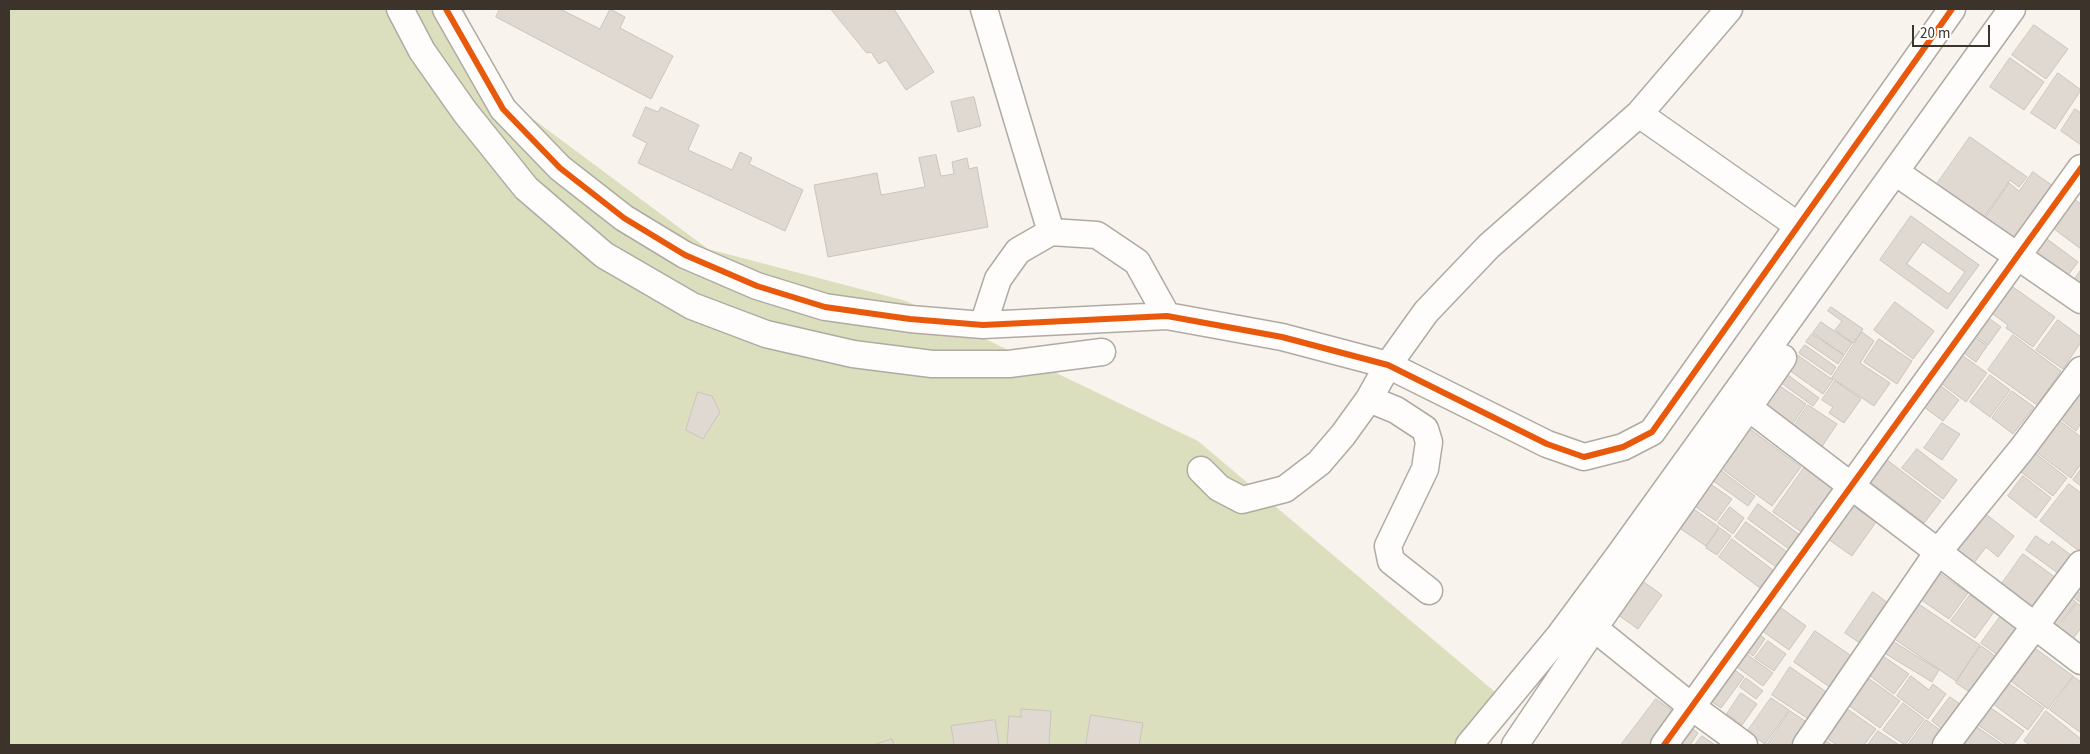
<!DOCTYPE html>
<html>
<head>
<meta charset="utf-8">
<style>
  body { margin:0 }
  #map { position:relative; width:2090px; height:754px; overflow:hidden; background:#f8f3ed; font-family:"Source Sans 3",sans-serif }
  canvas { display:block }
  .frame { position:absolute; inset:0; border:10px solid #3c342a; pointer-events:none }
  .scale { position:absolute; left:1912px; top:25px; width:78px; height:22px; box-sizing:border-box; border:2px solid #3c342a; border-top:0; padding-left:6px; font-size:15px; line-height:18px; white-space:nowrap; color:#3c342a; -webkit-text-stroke:4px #fff; paint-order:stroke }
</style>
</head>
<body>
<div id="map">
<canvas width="2090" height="754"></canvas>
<div class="frame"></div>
<div class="scale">20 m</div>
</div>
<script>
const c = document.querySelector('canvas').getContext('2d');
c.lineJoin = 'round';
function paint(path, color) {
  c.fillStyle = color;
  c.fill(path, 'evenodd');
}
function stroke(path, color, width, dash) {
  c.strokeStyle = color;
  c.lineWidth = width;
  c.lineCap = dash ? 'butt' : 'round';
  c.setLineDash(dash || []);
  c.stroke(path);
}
paint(new Path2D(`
  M9,9H464L498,93L708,249L906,301L1198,441L1507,702L1474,745H9Z`), '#dcdfbd');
const building = new Path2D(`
  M500,9H560L600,29L610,9L625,17L620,28L673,56L651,99L496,17Z
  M831,9H894L934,72L906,90L886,60L879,64L871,52L867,53Z
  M2034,25L2068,49L2046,79L2012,55Z
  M2010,58L2044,82L2024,110L1990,87Z
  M2058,73L2081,90L2055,129L2031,113Z
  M974,97L981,126L958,132L951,102Z
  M646,107L658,112L661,107L699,125L688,150L732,170L740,152L752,158L749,164L803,190L785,231L638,163L647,143L633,136Z
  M2075,109L2081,113V145L2061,131Z
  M1970,137L2027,177L2019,187L2010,180L1981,221L1934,188Z
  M936,155L941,176L954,174L952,162L967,158L969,169L977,167L988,227L828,257L814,185L877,173L881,195L925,187L919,158Z
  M2033,172L2053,186L2012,244L1982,222L2009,183L2019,191Z
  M2063,191L2081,204V249L2042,220Z
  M1911,216L1979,265L1947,309L1880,260ZM1923,242L1965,272L1949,294L1907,264Z
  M2035,230L2078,262L2062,283L2019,251Z
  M2081,270V295L2069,287Z
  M1999,277L2055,317L2033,347L2006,328L2008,325L1979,304Z
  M1895,302L1934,331L1913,359L1874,330Z
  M1831,307L1863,329L1853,343L1835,330L1842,321L1828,311Z
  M1976,309L2001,327L1988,345L1963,327Z
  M2058,320L2081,337V342L2063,369L2036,350Z
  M1821,322L1852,343L1844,355L1813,333Z
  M1962,328L1987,346L1976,362L1951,344Z
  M1862,332L1874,341L1860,363L1890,383L1874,406L1832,378Z
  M1812,334L1844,355L1838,364L1806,342Z
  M2013,335L2061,371L2037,405L1988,370Z
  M1879,339L1912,361L1897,384L1864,362Z
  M1805,345L1836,367L1831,375L1799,353Z
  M1949,346L1987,373L1966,402L1934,378Z
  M1796,354L1833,380L1823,394L1786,368Z
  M1784,372L1819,398L1813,406L1777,380Z
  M1990,375L2010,390L1990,417L1970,402Z
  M1932,379L1959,400L1943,421L1916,401Z
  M1835,381L1861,399L1844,423L1829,413L1833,407L1822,400Z
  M1774,382L1806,404L1791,427L1759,405Z
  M2012,391L2034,407L2013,434L1992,418Z
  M2077,391L2081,394V423L2076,431L2057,416Z
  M698,392L712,396L720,412L703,439L686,430Z
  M1808,405L1837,424L1821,448L1793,428Z
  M2056,418L2081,437V464L2071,478L2032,449Z
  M1942,423L1960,434L1942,460L1924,448Z
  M1750,429L1801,467L1772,506L1721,468Z
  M1917,449L1957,480L1943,499L1902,468Z
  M1874,450L1941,501L1924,523L1857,472Z
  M2031,450L2067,478L2053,496L2017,469Z
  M1804,468L1834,490L1803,533L1773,512Z
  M1719,469L1755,496L1748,506L1712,480Z
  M2081,469V486L2073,480Z
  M2023,476L2051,498L2036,518L2008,496Z
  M2069,484L2081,493V548L2079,551L2040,521Z
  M1712,485L1732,499L1716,521L1696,507Z
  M1844,500L1876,522L1852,556L1821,534Z
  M1758,504L1800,535L1789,549L1748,519Z
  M1730,507L1744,518L1733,534L1718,523Z
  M1695,510L1719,527L1706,546L1681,529Z
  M1983,512L2014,536L1998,557L1986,547L1974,563L1955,549Z
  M1746,522L1787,552L1776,567L1735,537Z
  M1720,528L1731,536L1717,555L1706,548Z
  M2036,536L2049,545L2052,541L2079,561L2066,579L2026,550Z
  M1732,539L1773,570L1760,588L1719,557Z
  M2023,554L2063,583L2040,613L2001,585Z
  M1939,573L1968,593L1949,619L1920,599Z
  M1641,580L1662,595L1638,629L1617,614Z
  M2070,585L2081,594V603L2065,591Z
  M1873,592L1899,611L1872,651L1845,633Z
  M2064,593L2076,602L2053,633L2040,624Z
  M1970,595L1994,612L1975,638L1951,621Z
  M1765,596L1806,626L1789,650L1747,620Z
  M1917,603L1980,645L1956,681L1893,638Z
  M2077,603L2081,606V628L2069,644L2055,634Z
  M2000,617L2025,635L2006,661L1981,643Z
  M1745,624L1765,639L1753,656L1732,641Z
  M1815,631L1853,657L1831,688L1794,662Z
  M1768,641L1786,654L1774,671L1755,658Z
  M1894,642L1939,670L1932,682L1886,654Z
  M1731,643L1773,673L1763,686L1722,656Z
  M1981,646L2005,663L1980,699L1956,683Z
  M2036,649L2073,676L2048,709L2012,682Z
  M1880,654L1909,674L1894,694L1866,673Z
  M1724,662L1744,677L1721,708L1701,694Z
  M1790,667L1828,693L1810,720L1772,695Z
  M1864,675L1900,701L1880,728L1844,702Z
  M1911,676L1929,690L1933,684L1946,694L1928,719L1897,696Z
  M2074,677L2081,682V733L2050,710Z
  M1746,678L1763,691L1756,699L1740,687Z
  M2008,683L2044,708L2028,730L1993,704Z
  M1741,693L1757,704L1742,725L1727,714Z
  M1950,697L1970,711L1951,736L1932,721Z
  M1771,698L1789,710L1765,744L1747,732Z
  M1656,699L1677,714L1654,745H1621Z
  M1903,703L1924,719L1905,745L1883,730Z
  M1843,706L1876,729L1864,745H1837L1822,735Z
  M1988,706L2024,731L2013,745H2007L1975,723Z
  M1021,709L1051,711L1049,745H1007L1009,716L1021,717Z
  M1790,711L1808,723L1793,745H1767Z
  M2046,711L2081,739V745H2030L2024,741Z
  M1091,715L1143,723L1139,745H1086Z
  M995,720L999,745H954L951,726Z
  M1926,720L1950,737L1944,745H1908Z
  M1682,721L1698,733L1690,745H1665Z
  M1974,725L2003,745H1960Z
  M1878,731L1899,745H1868Z
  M1702,736L1715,745H1695Z
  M1821,737L1832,745H1816Z
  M892,739L894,745H874Z`);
paint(building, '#dfd9d2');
stroke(building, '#cac4bd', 1);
const minor = new Path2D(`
  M400,9L422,51L465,112L526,188L604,255L692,306L766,334L853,354L932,364H1009L1102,352
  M446,9L503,109L560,168L624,218L685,255L757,286L825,307L910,319L983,325L1167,316L1282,337L1388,365L1547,444L1584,457L1623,447L1652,432L1952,9
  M984,9L1051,232
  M1639,114L1797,225
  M1904,178L2081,300
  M983,325L998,279L1018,251L1051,232L1097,235L1137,262L1167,316
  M1369,399L1396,410L1425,429L1429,442L1425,469L1388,546L1391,561L1429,591
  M1749,408L2081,661
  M1201,470L1219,488L1242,500L1285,489L1319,463L1343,435L1369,399L1388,365L1426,312L1489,246L1639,114L1729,9
  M1594,628L1692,707L1744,745
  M1469,745L1560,635L1620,554L2012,9
  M1515,745L1594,628L1783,358
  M1664,745L2081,168
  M1806,745L1938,552L2021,450L2081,370
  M1946,745L2081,564`);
stroke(minor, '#b0aaa3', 29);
stroke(minor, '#fefdfc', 26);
stroke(new Path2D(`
  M446,9L503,109L560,168L624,218L685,255L757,286L825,307L910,319L983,325L1167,316L1282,337L1388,365L1547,444L1584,457L1623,447L1652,432L1952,9
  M1664,745L2081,168`), '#e8590c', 6);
</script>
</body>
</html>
